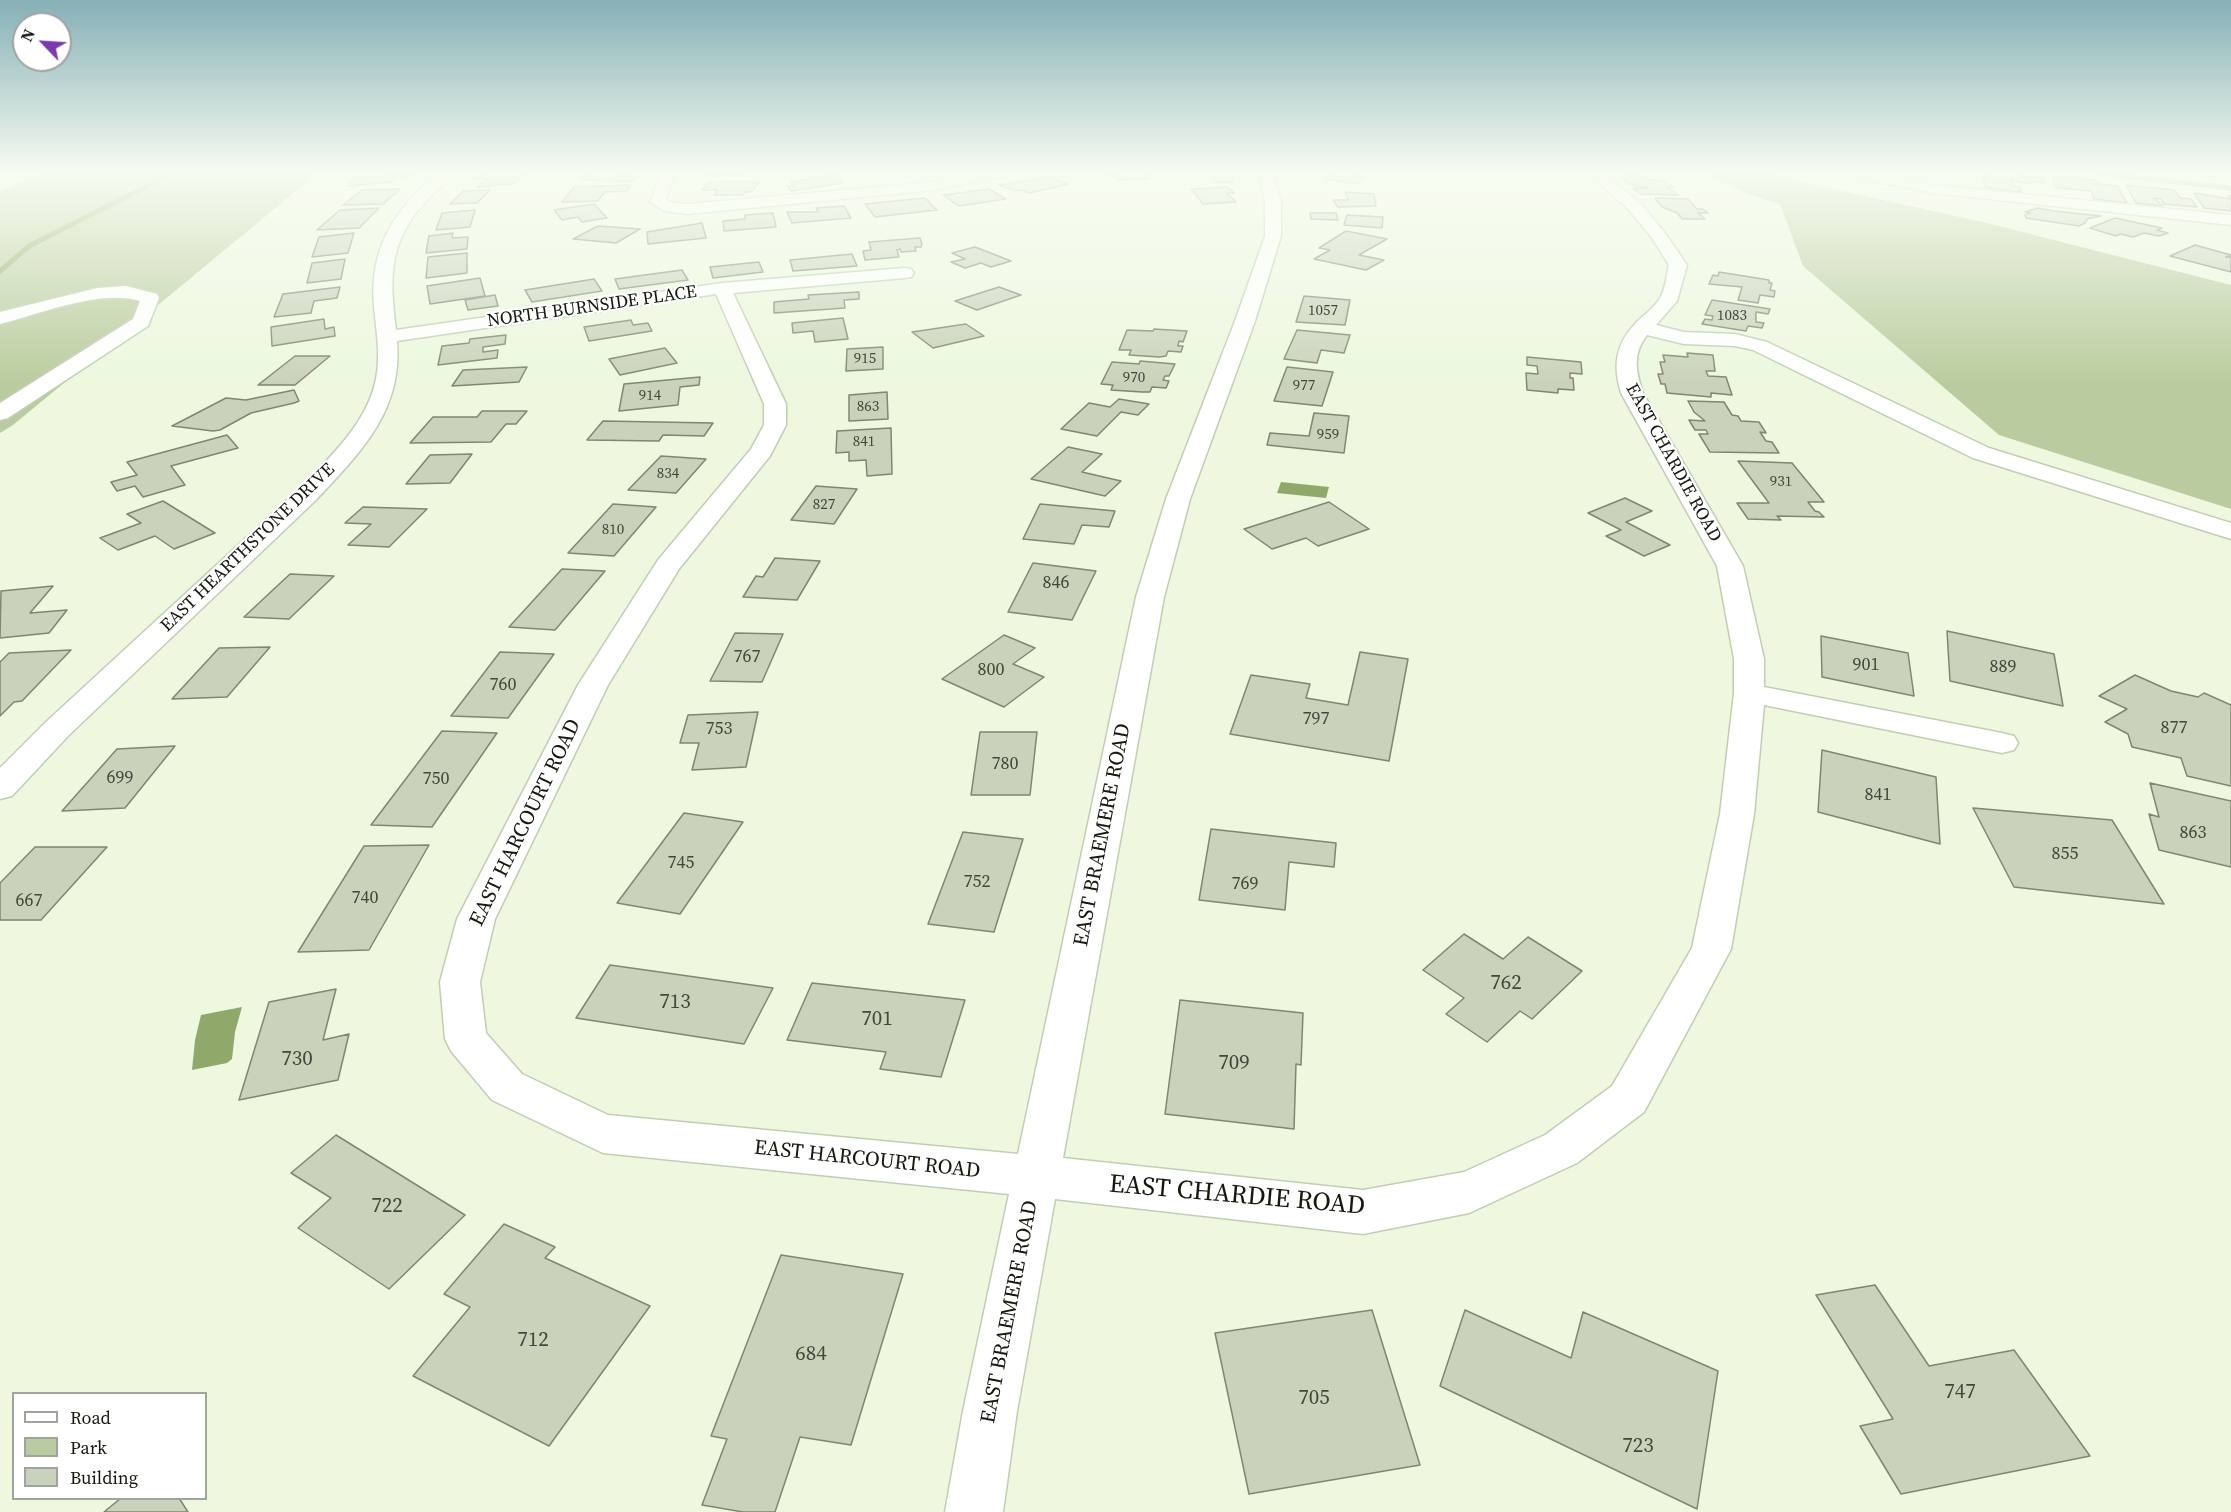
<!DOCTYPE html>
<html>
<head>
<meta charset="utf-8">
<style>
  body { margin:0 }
  #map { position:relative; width:2231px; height:1512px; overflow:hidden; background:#edf8df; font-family:"Source Serif 4",serif }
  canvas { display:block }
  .legend { position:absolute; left:12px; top:1392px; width:195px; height:108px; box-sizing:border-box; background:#fff; border:2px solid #a1a39f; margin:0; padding:8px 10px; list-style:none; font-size:18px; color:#151910 }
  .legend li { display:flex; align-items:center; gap:12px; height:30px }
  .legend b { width:30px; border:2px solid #a1a39f }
  .north { position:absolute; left:12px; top:12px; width:60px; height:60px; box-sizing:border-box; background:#fff; border:2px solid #a1a39f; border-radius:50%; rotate:295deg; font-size:16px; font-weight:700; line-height:24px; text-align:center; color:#151910 }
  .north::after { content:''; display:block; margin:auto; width:21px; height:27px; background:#7b3bb0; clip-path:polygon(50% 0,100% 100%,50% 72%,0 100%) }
</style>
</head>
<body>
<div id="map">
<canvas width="2231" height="1512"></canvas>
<ul class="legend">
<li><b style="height:8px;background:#fff"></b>Road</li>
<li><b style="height:16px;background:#bacc9f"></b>Park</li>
<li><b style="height:16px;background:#c9d3bb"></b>Building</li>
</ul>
<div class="north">N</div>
</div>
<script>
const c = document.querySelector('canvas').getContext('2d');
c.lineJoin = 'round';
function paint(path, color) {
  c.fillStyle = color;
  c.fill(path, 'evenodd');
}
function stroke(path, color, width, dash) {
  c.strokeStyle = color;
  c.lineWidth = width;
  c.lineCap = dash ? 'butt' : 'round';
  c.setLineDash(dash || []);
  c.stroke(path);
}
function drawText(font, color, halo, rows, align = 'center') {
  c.font = font + ' "Source Serif 4",serif';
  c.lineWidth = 4.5;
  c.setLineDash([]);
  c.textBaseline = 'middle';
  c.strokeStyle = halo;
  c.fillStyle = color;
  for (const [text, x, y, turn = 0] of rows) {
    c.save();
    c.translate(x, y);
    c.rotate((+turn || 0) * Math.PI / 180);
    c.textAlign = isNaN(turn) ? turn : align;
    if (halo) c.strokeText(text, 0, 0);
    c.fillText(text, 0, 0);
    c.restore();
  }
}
paint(new Path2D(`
  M45,172H319L13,425L0,433V191Z
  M1710,172H1775L1797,181L1987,223L2231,285V509L1999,435L1803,266L1780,204L1750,195L1705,174Z`), '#bacc9f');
paint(new Path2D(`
  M1281,482L1329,487L1326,498L1277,493Z
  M242,1007L235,1032L232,1059L227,1063L192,1070L195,1040L201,1015Z`), '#90a96a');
stroke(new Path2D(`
  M2091,172L2231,188
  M0,271L29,246L175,172`), '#90a96a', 5);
const building = new Path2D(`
  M484,172H528L513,184L477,187L488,179H474Z
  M587,172H622L619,175H637L632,181L580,180Z
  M706,172H744L742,175L703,176Z
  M1106,172H1156L1157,175H1147L1148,179L1118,180L1117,176H1108Z
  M1185,172H1232L1233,182H1213V174Z
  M1321,172H1361L1355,176L1365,178L1356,184L1326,179L1334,174Z
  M1984,172L2021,174V176L2043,178L2044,183L2030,181L2032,184L2010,180L2015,187H2020L2021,192L1993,189L1985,187L1983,177L1987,178Z
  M414,173L413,176L393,178L392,182L348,186L350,179Z
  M839,174L843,183L791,191L788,186H794L791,182Z
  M1619,175H1640L1644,179L1665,181L1673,187H1667L1678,195L1641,194L1633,188H1649L1629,184Z
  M1050,177L1068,184L1030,193L1022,190L1016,191L999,185Z
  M2063,177L2095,180L2097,184L2117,186L2127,203L2094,199L2092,191L2058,188L2054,185L2053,178Z
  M709,182H759L751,192H745L743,195H714L718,190H702Z
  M631,185L627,191L605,192L598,201L562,202L574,187Z
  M2126,185L2174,190L2180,198L2191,199L2197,207L2164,204L2161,199L2154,198L2163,206L2136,203Z
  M1228,187L1234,193H1227L1236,202L1203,204L1191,189Z
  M400,189L383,204L343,205L362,190Z
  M989,189L1006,199L959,206L943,195Z
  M490,190L477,203L450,204L463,191Z
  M1345,192L1374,194L1376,206L1338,207L1333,200H1348Z
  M2194,193L2231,199L2228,196H2231V211L2204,208Z
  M925,198L937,210L875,217L865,204Z
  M1655,198L1688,199L1697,209H1703L1708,213H1698L1705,219H1682L1677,213L1662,207Z
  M594,204L607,218L582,222L578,217L562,220L554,210Z
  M844,206L851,218L792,223L787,212H818L816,208Z
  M379,208L359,228L317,230L340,210Z
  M2038,208L2054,211L2101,216L2086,219L2087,221L2084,223H2085L2079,226L2026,218L2025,215L2031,213L2025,212Z
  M475,210L470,227L436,230L442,213Z
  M773,213L776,227L724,231L723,221L745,219V215Z
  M1310,213H1336L1338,220L1311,219Z
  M1347,215L1383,217L1382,228L1344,225Z
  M2115,218L2162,228L2157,230L2168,233L2159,236L2144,233L2133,237L2120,234L2116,236L2090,228Z
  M702,223L706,238L648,244L647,232Z
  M598,226L640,229L616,243L573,239Z
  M1346,231L1387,239L1359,255L1384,260L1366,270L1314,259L1330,250L1319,248Z
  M354,233L348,253L312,257L319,237Z
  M453,233L452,238L468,237L467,249L426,253L429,236Z
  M920,238L922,244L921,247H915L916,251L901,252L900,249L897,250L899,257L865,260L863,251L871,250L869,242Z
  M2195,245L2231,255L2226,257H2231V272L2170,256Z
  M975,247L1011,261L991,267L981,263L965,268L951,262L965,259L952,253Z
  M467,253V273L426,278L428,257Z
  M852,254L857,266L793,271L790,260Z
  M345,259L341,279L307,283L312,263Z
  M759,262L763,272L713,278L710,267Z
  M682,270L688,280L619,289L615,279Z
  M1719,272L1769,280V283H1772L1770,290L1775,291L1774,297L1760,295L1758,303L1738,300L1742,287L1709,284L1713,275L1718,276Z
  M480,278L485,296L430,304L427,286Z
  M594,279L602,291L532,302L525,290Z
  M340,287L337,298L314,301L311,313L274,317L283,294Z
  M999,287L1021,295L977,310L955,301Z
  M859,292V299L844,300L845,308L774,313V302L809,299L808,295Z
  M495,295L498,306L468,310L465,300Z
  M1304,296L1350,300L1345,325L1296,322Z
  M1712,300L1770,309L1768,314L1756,312V322L1764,323L1762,328L1748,326L1746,331L1702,324L1705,319L1712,320L1713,316L1705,315Z
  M843,318L848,339L815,342L813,331L793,333L792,323Z
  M324,319L325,329L334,327L335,336L272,346L271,327Z
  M631,320L633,325L648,323L652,331L589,341L584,327Z
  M966,324L984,336L933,348L912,332Z
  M1154,329L1187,331L1183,342L1179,341L1178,346H1183L1181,352L1168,351L1166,356L1159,357L1129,355L1131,350H1119L1127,330L1153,331Z
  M1297,330L1350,335L1344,353L1321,350L1317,363L1284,359Z
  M506,335L505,344L483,347V352L498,350L497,358L438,365L442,346L469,343L470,339Z
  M883,347V369L846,371L847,349Z
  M665,348L677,363L620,375L609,359Z
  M1687,353L1713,355L1715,371H1706L1708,376L1726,377L1732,395L1711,393V397L1667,393L1665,384H1661L1658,374H1663L1660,362H1665L1663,355L1688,357Z
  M295,356H330L295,385H258Z
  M1527,357L1581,362L1582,374L1570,373V378H1573L1574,390L1558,389V393L1527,390L1526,373L1538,374L1537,366L1527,365Z
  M1140,361L1175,364L1169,376H1165L1163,380L1169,381L1166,388L1152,387L1150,392H1142L1111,390L1113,385L1101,384L1112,362L1139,364Z
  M527,367L519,382L452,386L463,370Z
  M1287,367L1333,372L1322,406L1274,401Z
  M700,377L699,385L680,387L678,405L619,411L624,384Z
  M294,390L299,401L294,403L251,413L220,430L213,431L172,426L226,398L246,400Z
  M887,392L888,419L849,421V395Z
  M1119,399L1149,404L1138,415L1121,412L1097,436L1061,429L1089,403L1110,407Z
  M1688,401L1724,402L1732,415L1738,416L1741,421L1759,422L1766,433L1760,432L1766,441L1772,442L1779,453L1710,452L1699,434H1708L1706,430H1695L1689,420L1705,421L1694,412Z
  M482,411H527L516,424H506L491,442L410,443L433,417H477Z
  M1314,413L1349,416L1344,453L1267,445L1270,433L1309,436Z
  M603,421L713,423L704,436L663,435L659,441L587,440Z
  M891,428L892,474L867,476L866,460L849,461V452L836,453L837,431Z
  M227,435L238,448L171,466L185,485L143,497L135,486L117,491L111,482L137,475L127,462Z
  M1068,447L1102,454L1082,472L1121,481L1105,496L1031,479Z
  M472,454L450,483L406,484L430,455Z
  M661,456L706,459L676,493L628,490Z
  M1738,461L1792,463L1824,502H1808L1815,511L1819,512L1824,517L1777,516L1781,520L1748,519L1737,503H1769Z
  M816,486L857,489L834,524L791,520Z
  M1625,498L1652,511L1626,522L1670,545L1644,556L1606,536L1621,530L1588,513Z
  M163,501L215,533L174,549L155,536L118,550L100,538L141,523L127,514Z
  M1329,502L1369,529L1318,546L1306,538L1272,549L1244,529Z
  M613,504L656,507L614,556L568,553Z
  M1040,504L1115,511L1109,527L1082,525L1074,544L1023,539Z
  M363,507L427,509L389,547L348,545L371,524L345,523Z
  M775,558L820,561L797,600L743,597L756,576L763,577Z
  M1033,563L1096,571L1072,620L1008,612Z
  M562,569L605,571L555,630L509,627Z
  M290,574L334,576L289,619L244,617Z
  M53,586L30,613L67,610L49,633L0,638L1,591Z
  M1947,631L2054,654L2063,706L1950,681Z
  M735,633L783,634L762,682L710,681Z
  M1004,635L1035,648L1013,664L1044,677L1004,707L942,679Z
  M1821,636L1908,653L1914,696L1822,677Z
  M270,647L227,697L172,699L219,648Z
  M71,650L22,701L14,702L0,716V662L9,653Z
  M500,652L554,654L508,718L451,716Z
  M1360,652L1408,659L1389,761L1230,734L1251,675L1310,684L1306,698L1348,705Z
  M2135,675L2171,691L2198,697L2204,693L2231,705V786L2187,776L2181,758L2132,747L2128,734L2105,722L2127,709L2099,696Z
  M758,712L746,767L692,770L699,743H680L688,715Z
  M442,731L497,733L432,827L371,825Z
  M980,732H1037L1030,795H971Z
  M175,746L125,808L62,811L117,749Z
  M1822,750L1936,777L1940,844L1818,812Z
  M2150,783L2231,801V867L2159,850L2149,814L2159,817Z
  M1973,808L2112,820L2164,904L2014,887Z
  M684,813L743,822L680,914L617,903Z
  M1211,829L1336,843L1334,867L1289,862L1285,910L1199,900Z
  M963,832L1023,839L994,932L928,924Z
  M429,845L369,950L298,952L364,846Z
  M35,847H107L41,920H0V883Z
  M1464,934L1503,959L1528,937L1582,971L1532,1019L1520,1011L1487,1042L1446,1014L1464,998L1423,970Z
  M610,965L773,988L744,1044L576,1018Z
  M812,983L965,1000L941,1077L880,1069L886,1052L787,1040Z
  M336,989L323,1040L349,1034L338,1080L239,1100L269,1002Z
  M1180,1000L1303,1013L1301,1065L1296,1064L1294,1129L1165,1114Z
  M336,1135L465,1215L389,1289L298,1228L331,1198L291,1173Z
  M504,1224L555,1247L545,1258L650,1306L549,1446L413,1376L470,1307L444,1294Z
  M781,1255L903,1274L851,1445L800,1437L775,1512H743L702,1505L727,1439L711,1436Z
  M1875,1285L1929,1366L2014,1350L2090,1456L1901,1494L1860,1426L1893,1419L1816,1295Z
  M1372,1310L1420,1465L1249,1494L1215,1333Z
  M1465,1310L1571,1358L1583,1312L1718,1371L1697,1509L1440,1386Z
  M121,1498H179L188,1512H104Z`);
paint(building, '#c9d3bb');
stroke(building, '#7e8770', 1.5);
const minor = new Path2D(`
  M440,172H456C448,182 437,189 429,198C389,239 389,275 396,330L722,283L905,268L911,269L914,273L911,277L905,278L733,293L786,404V425L770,456L679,569L608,685L495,919L480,982L486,1033L522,1074L608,1115L1018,1154L1136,597L1166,499L1235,321L1265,236V200L1258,172H1272L1281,200V236L1255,321L1190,499L1164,597L1063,1158L1363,1190L1464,1172L1545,1135L1612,1086L1692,948L1720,814L1734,693V659L1717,566L1621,393C1613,366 1615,345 1635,324C1642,316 1652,310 1658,301C1666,291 1666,276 1669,265L1652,238L1629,210L1586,172H1602L1641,204L1665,233L1687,265L1677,301L1656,325L1684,332L1735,334L1767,342L1989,448L2231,523V539L1973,458L1753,350L1735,346L1684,344L1647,335C1632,354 1636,372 1643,393L1743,566L1764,659V687L2002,733L2014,736L2018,743L2014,750L2002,753L1764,705L1754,814L1731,949L1644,1112L1577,1163L1469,1213L1363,1234L1055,1199L1017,1411L1003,1512H945L963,1411L1009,1194L603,1153L492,1100L451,1051L445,1039L440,982L457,919L578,685L658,560L751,449L764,425V404L716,294L397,341C403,411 360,453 316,500L69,735L12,796L0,799V768L47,721L298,490C329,458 367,424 376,379C381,355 376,330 374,306C369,247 395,208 440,172Z
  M661,172H675L666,200L673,203L688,204L934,182L982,172H1013L1006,176L934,190L688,214L664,211L650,202Z
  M1840,172H1871L1933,185L2231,215V225L1933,193L1847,176Z
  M126,286L157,294L159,298L148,326L8,418L0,420V403L133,319L140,301C99,289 41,314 0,324V312L97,288Z`);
stroke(minor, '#c2cdb4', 3);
paint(minor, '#fff');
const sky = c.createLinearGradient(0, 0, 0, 384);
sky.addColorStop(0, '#85b0b6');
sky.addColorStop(0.45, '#f7fcf1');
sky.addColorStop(1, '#f7fcf100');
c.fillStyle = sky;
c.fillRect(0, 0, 2231, 384);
drawText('15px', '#42483b', null, [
  ["1057",1323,311],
  ["1083",1732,316],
  ["915",865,359],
  ["970",1134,378],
  ["977",1304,386],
  ["914",650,396],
  ["863",868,407],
  ["959",1328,435],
  ["841",864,442],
  ["834",668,474],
  ["931",1781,482],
  ["827",824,505],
  ["810",613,530]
]);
drawText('18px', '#151910', '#fff', [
  ["NORTH BURNSIDE PLACE",592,307,-8],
  ["EAST CHARDIE ROAD",1673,463,61],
  ["EAST HEARTHSTONE DRIVE",248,548,-44]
]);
drawText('18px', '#42483b', null, [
  ["846",1056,583],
  ["767",747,657],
  ["901",1866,665],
  ["889",2003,667],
  ["800",991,670],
  ["760",503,685],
  ["797",1316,719],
  ["877",2174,728],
  ["753",719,729],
  ["780",1005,764],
  ["699",120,778],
  ["750",436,779],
  ["841",1878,795],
  ["863",2193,833],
  ["855",2065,854],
  ["745",681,863],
  ["752",977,882],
  ["769",1245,884],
  ["740",365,898],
  ["667",29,901]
]);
drawText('21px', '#151910', '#fff', [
  ["EAST HARCOURT ROAD",526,823,-64],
  ["EAST BRAEMERE ROAD",1103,835,-79],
  ["EAST HARCOURT ROAD",867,1160,6],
  ["EAST BRAEMERE ROAD",1010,1312,-79]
]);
drawText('21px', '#42483b', null, [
  ["762",1506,984],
  ["713",675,1003],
  ["701",877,1020],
  ["730",297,1060],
  ["709",1234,1064],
  ["722",387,1207],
  ["712",533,1341],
  ["684",811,1355],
  ["747",1960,1393],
  ["705",1314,1399],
  ["723",1638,1447]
]);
drawText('26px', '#151910', '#fff', [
  ["EAST CHARDIE ROAD",1237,1196,5]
]);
</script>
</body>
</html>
